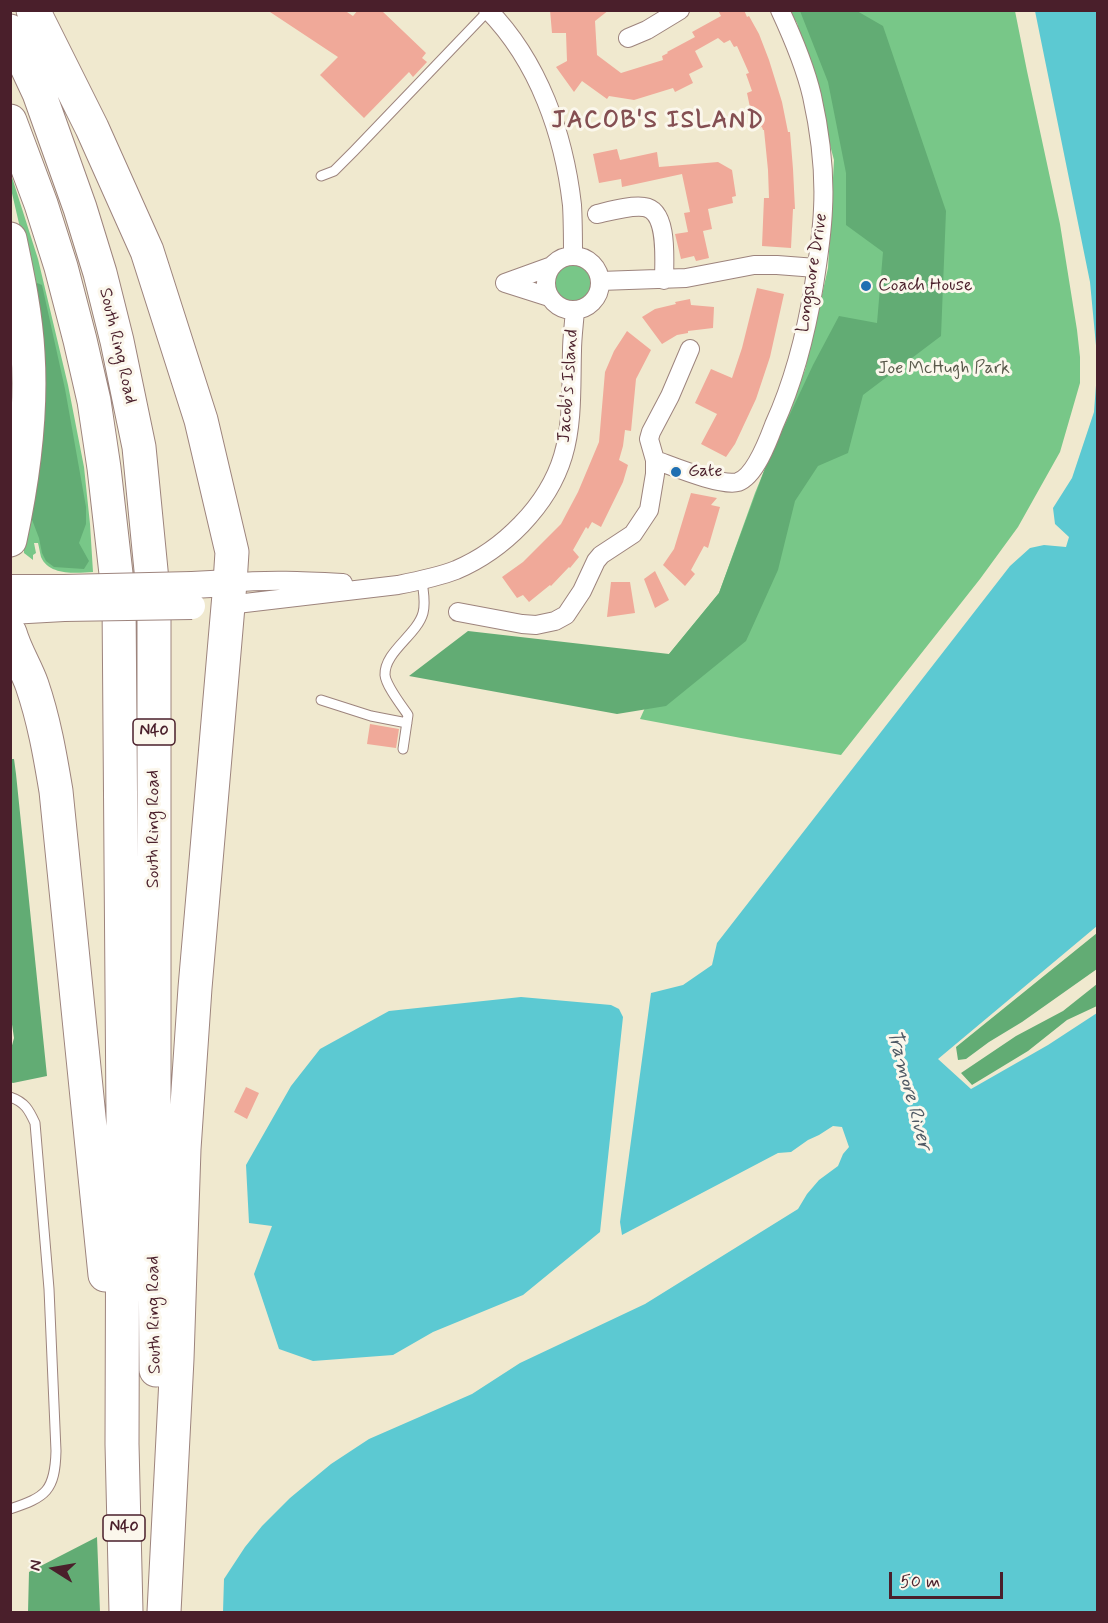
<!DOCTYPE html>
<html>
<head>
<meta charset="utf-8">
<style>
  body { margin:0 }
  #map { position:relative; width:1108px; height:1623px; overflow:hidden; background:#f0e9cf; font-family:Mynerve,sans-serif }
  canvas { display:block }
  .frame { position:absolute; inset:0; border:12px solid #4a1f2b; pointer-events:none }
  .north { position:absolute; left:24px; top:1539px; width:60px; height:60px; -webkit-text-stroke:4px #fbf7ec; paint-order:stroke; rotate:281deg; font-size:16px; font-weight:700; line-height:24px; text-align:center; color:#4a1f2b }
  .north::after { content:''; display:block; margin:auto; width:21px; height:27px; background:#4a1f2b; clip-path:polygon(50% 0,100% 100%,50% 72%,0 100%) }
  .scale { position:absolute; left:889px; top:1572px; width:114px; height:27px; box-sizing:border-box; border:3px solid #4a1f2b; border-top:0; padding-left:8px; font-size:18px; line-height:21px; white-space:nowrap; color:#4a1f2b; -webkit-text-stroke:4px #fbf7ec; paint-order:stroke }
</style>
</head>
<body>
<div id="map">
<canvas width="1108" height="1623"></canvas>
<div class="frame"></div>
<div class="north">N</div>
<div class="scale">50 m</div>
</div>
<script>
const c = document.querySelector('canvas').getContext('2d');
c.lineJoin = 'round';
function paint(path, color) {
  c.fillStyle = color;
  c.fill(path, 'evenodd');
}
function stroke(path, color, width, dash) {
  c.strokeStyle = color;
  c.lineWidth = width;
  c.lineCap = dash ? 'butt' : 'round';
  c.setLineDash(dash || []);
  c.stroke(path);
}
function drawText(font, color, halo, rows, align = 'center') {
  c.font = font + ' Mynerve,sans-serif';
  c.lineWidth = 6;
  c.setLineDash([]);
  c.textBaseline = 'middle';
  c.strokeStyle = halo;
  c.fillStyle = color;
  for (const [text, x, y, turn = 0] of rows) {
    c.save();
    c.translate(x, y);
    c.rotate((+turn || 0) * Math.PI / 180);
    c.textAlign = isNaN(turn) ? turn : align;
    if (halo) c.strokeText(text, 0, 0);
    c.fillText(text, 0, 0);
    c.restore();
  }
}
paint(new Path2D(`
  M789,11H1015L1027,71L1060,224L1077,330L1080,357V383L1060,452L1018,527L980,579L841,755L741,738L640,719L669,654L719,593L755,493L805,370L828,268L834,160L797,23Z
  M10,171L38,259L68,385L84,467L90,524L93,572C77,573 49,576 41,557C40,553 39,547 38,543H34L36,553L33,555V560L24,553V550L16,549L24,245L11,189Z
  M554 282a19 19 0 1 1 38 0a19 19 0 1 1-38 0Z`), '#78c788');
paint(new Path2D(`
  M800,11H857L883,26L946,211L941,336L863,395L848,453L818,466L795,501L778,570L746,641L666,706L617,714L409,676L468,631L669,654L719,593L767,463L813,365L839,316L877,323L883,252L846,225V173L828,82Z
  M37,283L42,285L65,389L86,507V524L79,543L89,561L84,569L54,567L46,561L42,553L39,538L31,517L35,288Z
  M11,759H14L16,774L47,1076L13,1083L10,1082L11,1049L14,1038L10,1011Z
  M1097,933V969L1022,1022L989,1042L966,1059L958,1060L956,1047Z
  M1097,984V1006L1067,1020L1028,1051L972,1085L961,1073L1016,1036L1063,1011Z
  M97,1537L100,1612H28L29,1572Z`), '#62ac74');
paint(new Path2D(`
  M1035,11H1097V356L1090,282Z
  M1097,372V926L938,1059L971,1089L1048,1045L1097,1013V1612H223L224,1579L245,1547L262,1526L290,1498L331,1464L369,1439L472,1394L520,1363L645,1304L798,1209L807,1194L819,1180L838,1166L843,1154L849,1147L842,1127L833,1126L819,1135L808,1140L791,1152L778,1153L622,1235L620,1222L651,993L683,985L712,965L717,943L1010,566L1030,548L1044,545L1066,547L1069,537L1055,524L1053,508L1072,478L1094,412Z
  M521,997L611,1005L619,1009L623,1017L600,1232L523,1295L433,1332L393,1355L313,1361L279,1349L254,1274L272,1226L249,1223L246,1165L291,1086L320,1049L389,1011Z`), '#5cc9d2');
paint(new Path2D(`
  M267,10H344L353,16L358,10H381L426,53L422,58L427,62L413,77L409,72L364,118L320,75L338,57Z
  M550,10H609L595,21L597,55L621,73L663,60L662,56L668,53L667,52L695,37L692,32L721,16L718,10H744L747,17L749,16L759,34L769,60L782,102L788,132H790L793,169L795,209H793L791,248L762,246L764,198H769L768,170L764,130H763L762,127L756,128L754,117H752L747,93L752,91L746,74L749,73L737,46L734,47L730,40L724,43L718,38L695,51L703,67L689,74L693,83L675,92L673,88L634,100L609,96L607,99L582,81L574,92L556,67L567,61L566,33H552Z
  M617,149L620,160L657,152L659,167L718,162L732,170L736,196L732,197L733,203L708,209L712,229L703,231L709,258L696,261L694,256L681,259L675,234L688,232L684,213L690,212L682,174L622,187L621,179L599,183L593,154Z
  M757,288L784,294L770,357L756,399L735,444L726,457L701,444L717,414L695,403L711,369L732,378L742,348Z
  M690,299L691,305L714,307L713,328L688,331V333L677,335L662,344L642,317L655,309L676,304L675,302Z
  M627,331L651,350L636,379L631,431L625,430L623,446L619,460L628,465L623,482L601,527L592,522L588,529L586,527L573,550L579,557L570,568L569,567L551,586L550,585L529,602L523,595L517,598L502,577L523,562L561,524L578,492L599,442L605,372L614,351Z
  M691,493L717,498L711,505L720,507L708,548L704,546L691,570L695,574L685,586L663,565L674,549Z
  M655,571L669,600L655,608L644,579Z
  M611,582H630L635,613L607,617Z
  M370,724L399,729L396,748L367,744Z
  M246,1087L259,1093L247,1119L234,1112Z`), '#f0a999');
const lane = new Path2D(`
  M321,176L334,171L354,151L488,11
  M321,700L371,716L407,723
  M403,749L408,715C402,706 386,686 385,675C384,652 417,635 423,613C426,602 423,591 422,580
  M10,1097C25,1102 29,1110 35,1123L49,1289L56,1451C55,1491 46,1497 10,1509`);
const street = new Path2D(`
  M488,10C539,62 564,135 572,205C573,222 573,239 573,256
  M628,38L647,30L680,10
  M597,214C610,211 631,205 644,207C669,210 664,261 664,280
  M546 283a27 27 0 1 1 54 0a27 27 0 1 1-54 0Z
  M600,281L686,278L754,265H777L816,268
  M549,297L505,283L552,266
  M655,460C672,466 722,487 738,482C755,476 768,441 774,425C794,381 806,334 814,285C818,260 822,235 823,209C825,171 820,132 812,96C805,66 793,38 780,10
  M230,583C268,579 305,581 343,583
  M228,605L398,585C418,581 438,577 456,570C503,550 548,506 563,456C573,423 571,386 572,351C572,338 574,324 575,310
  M458,612L522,624L536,625L555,621L566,615L582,591L596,561L601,555L633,534L649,510L655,474V460L649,439L651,432L670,396L690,349`);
const secondary = new Path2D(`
  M192,585L230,583
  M10,588H64
  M10,611L64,608`);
const highway = new Path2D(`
  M33,10L92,128L147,251L201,420L232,552L230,583L195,988L184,1149L177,1359L164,1612
  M10,31L39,93L80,208L100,273L117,341L139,447L154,601V1117L156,1370
  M10,121L41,204L61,267L80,340L94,401L104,468L119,600L123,1117L122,1444L126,1612
  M10,239C18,277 26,315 28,353C32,415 23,480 10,540
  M10,633C15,651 26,668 32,685C44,720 50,755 56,791L105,1275`);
stroke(lane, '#9d847d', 11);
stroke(street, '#9d847d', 20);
stroke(secondary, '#9d847d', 28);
stroke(highway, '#9d847d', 35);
stroke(lane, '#fff', 9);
stroke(street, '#fff', 18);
stroke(secondary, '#fff', 26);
stroke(highway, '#fff', 33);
const secondaryBridge = new Path2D(`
  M64,588L192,585
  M64,608L192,606`);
stroke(secondaryBridge, '#9d847d', 28, []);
stroke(secondaryBridge, '#fff', 26);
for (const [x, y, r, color] of [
  [866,286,6,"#1f6fb2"],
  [676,472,6,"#1f6fb2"]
]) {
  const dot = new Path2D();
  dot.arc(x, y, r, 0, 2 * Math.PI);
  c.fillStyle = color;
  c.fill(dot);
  stroke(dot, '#fbf7ec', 2);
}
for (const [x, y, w] of [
  [154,732,42],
  [124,1528,42]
]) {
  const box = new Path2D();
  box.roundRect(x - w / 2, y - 13, w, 26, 4.5);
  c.fillStyle = '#fbf7ec';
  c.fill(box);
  stroke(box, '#4a1f2b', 1.5);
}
drawText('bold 16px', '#4a1f2b', null, [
  ["N40",154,732],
  ["N40",124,1528]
]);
drawText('18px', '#4a1f2b', '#fbf7ec', [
  ["Longshore Drive",813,273,-81],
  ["South Ring Road",117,346,77],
  ["Jacob's Island",569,386,-86],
  ["South Ring Road",154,829,-90],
  ["South Ring Road",155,1315,-91]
]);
drawText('18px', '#4a1f2b', '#fbf7ec', [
  ["Coach House",878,286],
  ["Gate",688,472]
], 'left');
drawText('18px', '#5a5a4c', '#fbf7ec', [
  ["Joe McHugh Park",944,369]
]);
drawText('italic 20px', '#505a65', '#fbf7ec', [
  ["Tramore River",908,1090,75]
]);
c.letterSpacing = '1.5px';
drawText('bold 24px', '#844f52', '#fbf7ec', [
  ["JACOB'S ISLAND",658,122]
]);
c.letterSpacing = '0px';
</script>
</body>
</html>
